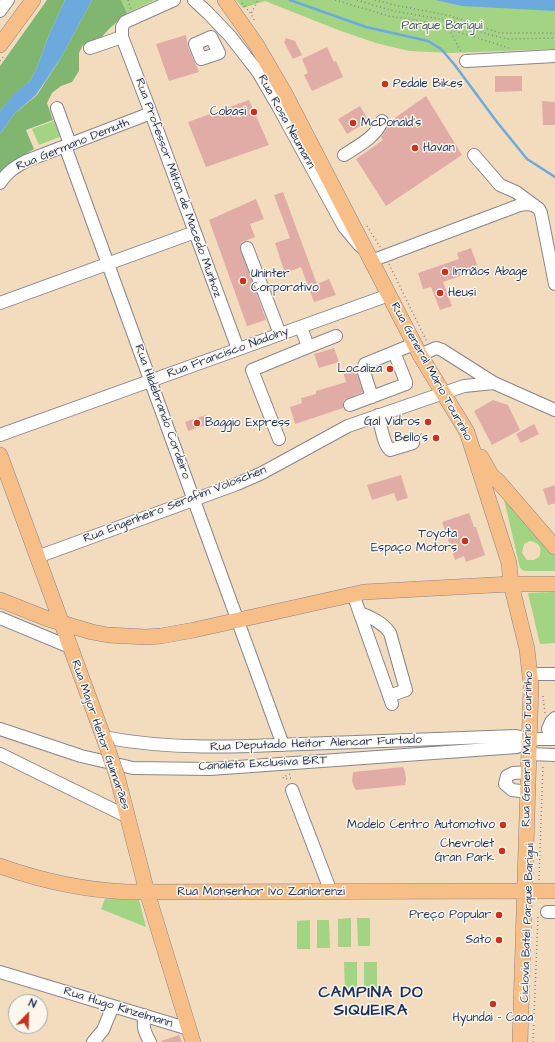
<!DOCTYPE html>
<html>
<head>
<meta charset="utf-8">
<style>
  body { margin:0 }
  #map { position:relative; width:555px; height:1042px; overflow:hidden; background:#f3dcbe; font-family:"Architects Daughter",sans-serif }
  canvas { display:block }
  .north { position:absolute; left:8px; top:994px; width:40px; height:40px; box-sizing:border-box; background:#fbf7ec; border:1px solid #a1a7b3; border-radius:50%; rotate:23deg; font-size:11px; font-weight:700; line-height:16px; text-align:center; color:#1b2f5e }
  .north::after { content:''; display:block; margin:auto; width:14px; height:18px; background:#c8321e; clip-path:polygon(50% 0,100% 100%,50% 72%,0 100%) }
</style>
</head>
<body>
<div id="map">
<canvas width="555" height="1042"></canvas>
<div class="north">N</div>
</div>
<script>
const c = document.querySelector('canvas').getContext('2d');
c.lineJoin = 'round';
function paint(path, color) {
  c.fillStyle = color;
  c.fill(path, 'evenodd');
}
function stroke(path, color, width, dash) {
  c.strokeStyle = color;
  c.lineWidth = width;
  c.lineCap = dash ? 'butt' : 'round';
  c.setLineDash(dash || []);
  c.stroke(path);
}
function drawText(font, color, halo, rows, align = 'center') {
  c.font = font + ' "Architects Daughter",sans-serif';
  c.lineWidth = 3;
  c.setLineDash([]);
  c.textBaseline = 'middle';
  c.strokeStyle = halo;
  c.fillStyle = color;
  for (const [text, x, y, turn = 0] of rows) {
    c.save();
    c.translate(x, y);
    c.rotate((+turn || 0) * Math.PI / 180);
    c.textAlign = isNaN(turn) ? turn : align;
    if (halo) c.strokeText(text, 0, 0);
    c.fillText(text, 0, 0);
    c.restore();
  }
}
paint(new Path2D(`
  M121,0H155L127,13Z
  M236,0H555V49L451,53L409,51L376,43L338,30L265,1L243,8Z
  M56,120L62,136L39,145L32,129Z
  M503,495L555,553V571H524L520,568ZM530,541C539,542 543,548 539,557L534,560H527L522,553L524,544Z
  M555,592V643L540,644L528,593Z
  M105,899L139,900L146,927L101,909Z
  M351,918V947H338V919Z
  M357,918H370V946H358Z
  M310,920V949H297V921Z
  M317,920H329L330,948H317Z
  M344,962H357V990H345Z
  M364,962H377V990L364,991Z`), '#a2d483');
paint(new Path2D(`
  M47,0H65L49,35L37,67L30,81L13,96L0,111V66Z
  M92,0H121L127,13L109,29L100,39L83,45L79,53V71L72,82L61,86L52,93L47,103L53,120L26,130L34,149L17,159L0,178V134L14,114L37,95L62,56Z`), '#81b671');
paint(new Path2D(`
  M65,0H92L62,56L36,95L14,114L0,134V111L13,95L30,81L37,67L49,35Z
  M435,0H555V11L462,6Z`), '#6caade');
stroke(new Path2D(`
  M290,0L366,27L428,41L441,49L454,64L497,122L527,159L555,177`), '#6caade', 2.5);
paint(new Path2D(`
  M186,35L188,47L199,72L169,81L156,44Z
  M286,38L295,41L302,55L293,59L284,42Z
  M327,47L334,62L336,61L343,77L312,91L304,75L308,73L302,59Z
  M495,76H522V91L495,92Z
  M426,96L462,155L386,206L356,159L383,140L381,137L386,130L389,122Z
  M249,100L269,145L206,167L188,122Z
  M542,101L555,102V125H543Z
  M360,106L369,121L347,134L338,119Z
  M283,192L317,284L329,279L336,295L314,302L301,267L285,273L275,243L290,238L274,195Z
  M256,199L264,219L250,224L255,237L242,242L240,247L266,320L247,326L209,220Z
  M471,248L479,270L443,282L452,306L440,310L431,287L423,289L418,273L459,259L457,253Z
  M334,348L339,362L319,368L314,354Z
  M356,369L363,392L344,400L343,404V408L295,424L290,407L302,403L301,398L316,394V391L346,382L343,372Z
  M493,400L508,405L520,430L492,445L474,411Z
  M206,415L209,424L188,431L185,422Z
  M534,424L539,434L521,443L516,434Z
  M401,475L408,498L397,501L394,493L372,500L367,485Z
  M555,485V503L548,505L543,489Z
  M469,513L474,527H476L485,555L466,562L464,556L455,560L442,522Z
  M403,767L405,772L406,779L405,785L356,790L354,787L352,781L353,772Z
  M179,1035L182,1042H161V1041Z`), '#e2aca6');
const minor = new Path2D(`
  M174,0L125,22L122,27V37L151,113L238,349
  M194,0L208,13L230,36L258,72L279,108L344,227L360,246
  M0,11L8,0
  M211,37L219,53L201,59L195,44Z
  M90,48L122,37
  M466,61L555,56
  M57,108L70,144
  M65,146L283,745
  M344,155C358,146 376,137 382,121
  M474,155L500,185L516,192L539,209L541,213L555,284
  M0,183C7,172 15,167 26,161L151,113
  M247,248L280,334
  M371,261L520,205L526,204L534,205
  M0,303L195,232
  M301,327L308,347L336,336
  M420,355L436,348L442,350L494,383
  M372,397L363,369L365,364L414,344
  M350,405L406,384V382L394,352
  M378,415C381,425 383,444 390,450L413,443
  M0,435L389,295
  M279,439L252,370L308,347
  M37,557L237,484L262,473L348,426L464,386L494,383L555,410
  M353,594L392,704
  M360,613C372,618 382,622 390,633L406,690L389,696
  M0,618L70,647
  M530,674H555
  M555,718L551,722L548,729L552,736L555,738
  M0,729L81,756L133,768L210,769L517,747L530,739
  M103,737C170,750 236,747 303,744C374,742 445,739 516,736L530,739H555
  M0,754L128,817
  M529,754L555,755
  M292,790L331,892
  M528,792L512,790L505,784L507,776L513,773L529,772
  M547,912H555
  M0,972L189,1029
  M144,1015C143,1028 144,1031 150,1042
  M93,1042L103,1030L113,1006`);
const major = new Path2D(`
  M225,0L256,44L284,92L420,355L467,432L509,563L511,584L527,649L531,685L520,1042
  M0,45L33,0
  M0,455L106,744
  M481,457L491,475L498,481L555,547
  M0,600L48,619L92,632L108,635L146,637L161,636L194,630L364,592L511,584H555
  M117,776L147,892L193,1042
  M0,866C42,881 83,890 128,892L555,891`);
stroke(minor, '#87868e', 14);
stroke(major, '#87868e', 16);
stroke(new Path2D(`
  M128,0L131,9
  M335,0L389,16L426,22L449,29L509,48
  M357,0L393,11L451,21L487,34L507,39L555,38
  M375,0L394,5L451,16L500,33H555
  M242,3L251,14
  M254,20L251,14L258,0
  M449,29L461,52
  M0,61L3,57
  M367,226L380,247
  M389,264L427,342
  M543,696L545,714
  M290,774L283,777L284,779L292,778
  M539,880L543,764
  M533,1042L538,916`), '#87868e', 1.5, [1, 3]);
stroke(minor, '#fff', 12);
stroke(major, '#f7be87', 15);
const majorBridge = new Path2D(`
  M106,744L117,776`);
stroke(majorBridge, '#87868e', 16, []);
stroke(majorBridge, '#f7be87', 15);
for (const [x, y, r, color] of [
  [385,84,4,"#c8321e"],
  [254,112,4,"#c8321e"],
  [353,123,4,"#c8321e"],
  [415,148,4,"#c8321e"],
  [445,272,4,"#c8321e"],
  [243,281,4,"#c8321e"],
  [440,293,4,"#c8321e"],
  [390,369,4,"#c8321e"],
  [428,422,4,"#c8321e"],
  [197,423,4,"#c8321e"],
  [436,438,4,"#c8321e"],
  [465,541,4,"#c8321e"],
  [503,825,4,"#c8321e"],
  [502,851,4,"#c8321e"],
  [499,915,4,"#c8321e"],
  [499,940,4,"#c8321e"],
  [493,1004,4,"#c8321e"]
]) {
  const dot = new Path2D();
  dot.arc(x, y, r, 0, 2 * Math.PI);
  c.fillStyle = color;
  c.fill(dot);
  stroke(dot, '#fbf7ec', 1.5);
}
drawText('12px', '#3d5867', '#fbf7ec', [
  ["Parque Barigui",442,26]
]);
drawText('12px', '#1b2f5e', '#fbf7ec', [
  ["Pedale Bikes",393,84,"left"],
  ["Cobasi",246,112],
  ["McDonald's",361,123,"left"],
  ["Havan",423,148,"left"],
  ["Irmãos Abage",453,272,"left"],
  ["Uninter",251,274,"left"],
  ["Corporativo",251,288,"left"],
  ["Heusi",448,293,"left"],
  ["Localiza",382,369],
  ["Gal Vidros",420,422],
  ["Baggio Express",205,423,"left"],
  ["Bello's",428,438],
  ["Toyota",457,534],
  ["Espaço Motors",457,548],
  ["Modelo Centro Automotivo",495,825],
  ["Chevrolet",494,844],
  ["Gran Park",494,858],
  ["Preço Popular",491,915],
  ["Sato",491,940],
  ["Hyundai - Caoa",493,1018,"center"]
], 'right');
drawText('12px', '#1b2f5e', '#fbf7ec', [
  ["Rua Rosa Neumann",286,122,61],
  ["Rua Germano Demuth",73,145,-22],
  ["Rua Professor Milton de Macedo Munhoz",178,188,70],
  ["Rua Francisco Nadolny",228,353,-20],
  ["Rua General Mário Tourinho",431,372,61],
  ["Rua Hildebrando Cordeiro",162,412,70],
  ["Rua Engenheiro Serafim Voloschen",175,505,-21],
  ["Rua Major Heitor Guimarães",100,735,71],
  ["Rua Deputado Heitor Alencar Furtado",316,744,-2],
  ["Rua General Mário Tourinho",528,749,-89],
  ["Canaleta Exclusiva BRT",263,764,-3],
  ["Rua Monsenhor Ivo Zanlorenzi",261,892],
  ["Ciclovia Batel Parque Barigui",528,923,-88],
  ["Rua Hugo Kinzelmann",118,1008,17]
]);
c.letterSpacing = '1px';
drawText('bold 16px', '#1b2f5e', '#fbf7ec', [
  ["CAMPINA DO",371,994],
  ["SIQUEIRA",371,1012]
]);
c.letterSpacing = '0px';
</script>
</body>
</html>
